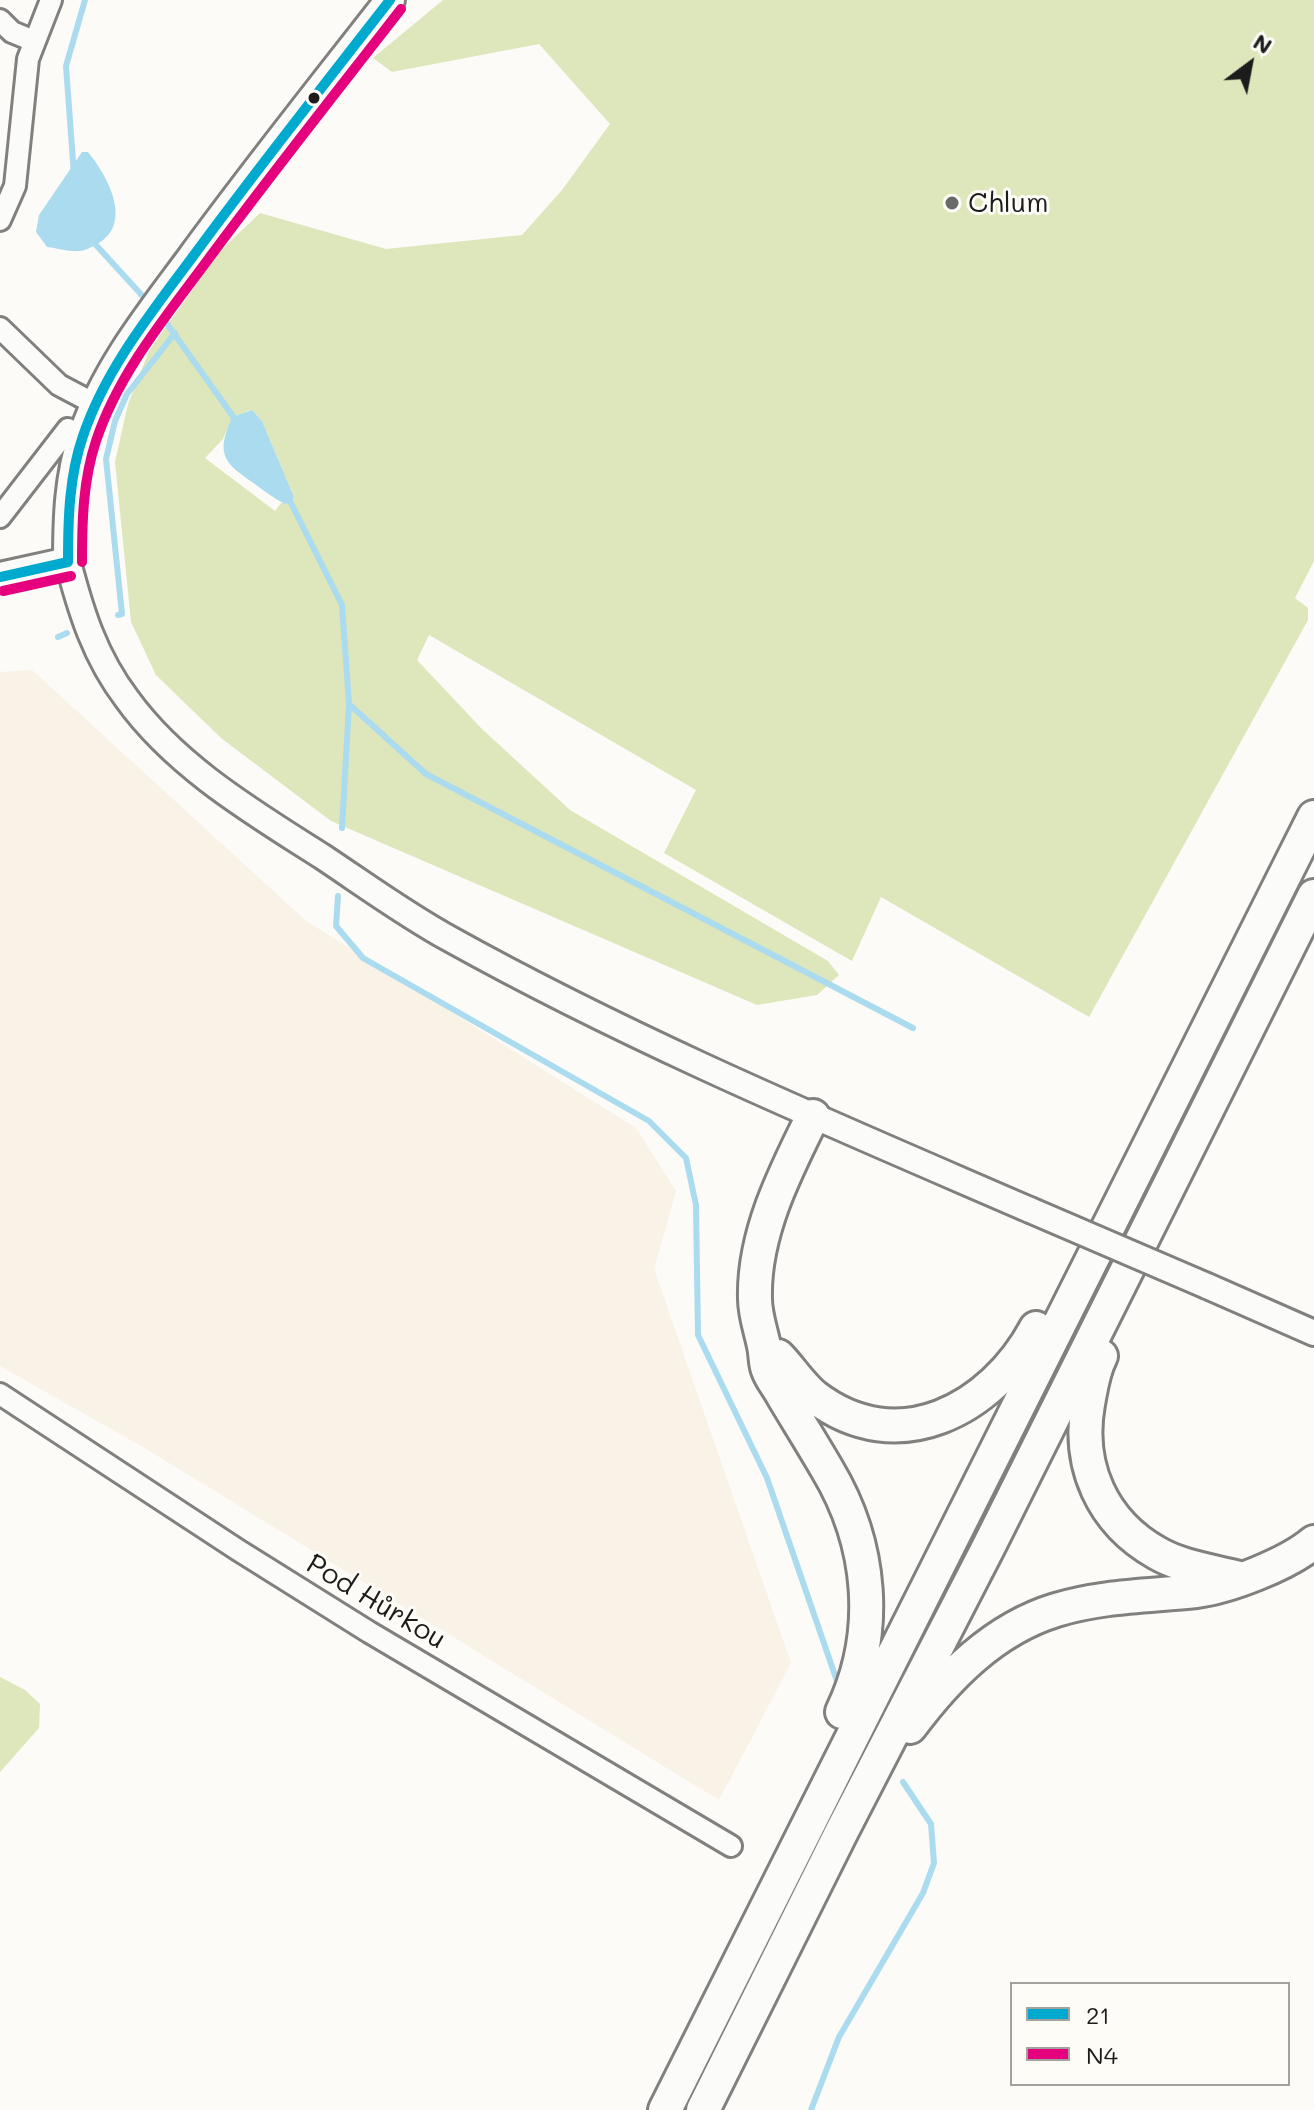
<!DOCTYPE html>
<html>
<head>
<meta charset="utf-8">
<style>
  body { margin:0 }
  #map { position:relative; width:1314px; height:2110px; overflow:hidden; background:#fcfbf8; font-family:Mali,sans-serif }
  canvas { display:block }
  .legend { position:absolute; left:1010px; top:1982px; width:280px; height:104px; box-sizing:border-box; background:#fdfcf7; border:2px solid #a3a29f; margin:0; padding:10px 14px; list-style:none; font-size:24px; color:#1c1c1c }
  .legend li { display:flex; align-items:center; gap:16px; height:40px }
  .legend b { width:40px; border:2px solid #a3a29f }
  .north { position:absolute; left:1210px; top:24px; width:80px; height:80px; -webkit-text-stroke:6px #fdfcf7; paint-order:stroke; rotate:32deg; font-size:22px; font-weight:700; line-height:32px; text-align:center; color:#1c1c1c }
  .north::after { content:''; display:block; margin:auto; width:28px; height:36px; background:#1c1c1c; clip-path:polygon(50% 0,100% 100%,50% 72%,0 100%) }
</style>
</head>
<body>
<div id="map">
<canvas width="1314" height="2110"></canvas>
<ul class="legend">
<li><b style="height:10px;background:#00a9ce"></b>21</li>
<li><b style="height:10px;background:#e5007d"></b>N4</li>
</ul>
<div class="north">N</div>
</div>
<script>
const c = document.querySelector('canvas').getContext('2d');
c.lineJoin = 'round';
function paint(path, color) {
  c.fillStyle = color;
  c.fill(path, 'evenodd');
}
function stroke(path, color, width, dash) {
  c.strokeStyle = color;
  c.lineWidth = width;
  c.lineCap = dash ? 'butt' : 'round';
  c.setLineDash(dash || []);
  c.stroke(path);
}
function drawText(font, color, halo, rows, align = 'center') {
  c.font = font + ' Mali,sans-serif';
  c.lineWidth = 6;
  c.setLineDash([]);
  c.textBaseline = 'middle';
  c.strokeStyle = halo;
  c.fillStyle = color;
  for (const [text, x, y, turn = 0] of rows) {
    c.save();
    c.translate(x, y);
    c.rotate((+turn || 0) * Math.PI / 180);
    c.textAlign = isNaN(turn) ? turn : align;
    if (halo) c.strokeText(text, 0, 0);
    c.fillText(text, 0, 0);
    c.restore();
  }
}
paint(new Path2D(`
  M32,670L305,920L636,1128L676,1191L654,1269L791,1663L719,1800L148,1450L0,1366V672Z`), '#f8f2e7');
paint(new Path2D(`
  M443,0H1314V561L1295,598L1308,608V620L1089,1017L881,897L852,961L664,853L696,790L429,635L417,660L482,729L570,810L828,961L839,975L817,995L757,1005L331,821L221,738L156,675L131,622L115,462L128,404L149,351L219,252L260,213L386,249L522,235L562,190L610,124L539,44L392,72L373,58ZM252,410L262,421L294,497L292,502L281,503L275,511L205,458L223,439L232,417Z
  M0,1677L25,1690L40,1704L39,1728L0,1772Z`), '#dee6bb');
paint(new Path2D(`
  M82,152H88C106,174 132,219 102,241C95,245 86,251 79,251C69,252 57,248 47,247L36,232L39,215Z
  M252,410L262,421L294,497L292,502L285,504C273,498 263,490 252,482C221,461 217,452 232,417Z`), '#abdbee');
stroke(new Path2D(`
  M74,175L66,66L85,0
  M94,239L96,245L149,303
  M160,314L237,422
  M288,497L342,605L349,704L342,828
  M118,615L122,614L106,459L115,421L127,394L175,333
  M58,637L67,633
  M350,705L426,774L913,1028
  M338,896L336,926L363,958L649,1121L686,1158L696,1205L698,1335L767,1478L838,1684
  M811,2110L839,2037L923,1893L934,1863L931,1824L903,1782`), '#abdbee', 6);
const minor = new Path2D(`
  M0,20L12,32L34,41
  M0,220L15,186L28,59L51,0
  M0,328L59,385L95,404
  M0,517L68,429
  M0,1394L238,1550L369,1632L731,1846`);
const tertiary = new Path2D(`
  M68,562C81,612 95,657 127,699C176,767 254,813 323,857C365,885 406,915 450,939C637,1043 834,1125 1030,1210
  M1207,1286L1314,1333`);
const secondary = new Path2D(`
  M0,577L68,562C68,519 69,477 83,436C105,370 149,315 190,260C254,172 323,86 390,0`);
const trunk = new Path2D(`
  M813,1116C785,1172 753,1235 755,1299C755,1315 761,1331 764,1346C766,1354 765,1363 768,1370C771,1379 779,1388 783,1396C798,1421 813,1445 827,1469C872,1544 880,1633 842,1712
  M778,1356C791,1369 800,1385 815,1397C898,1460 992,1410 1036,1328
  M1101,1356C1093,1371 1091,1388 1088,1404C1077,1466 1102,1522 1157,1553C1181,1567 1213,1571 1239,1578
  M910,1727C948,1676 994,1629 1056,1610C1101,1596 1149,1596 1196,1591C1229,1587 1288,1564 1314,1542
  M665,2110L1314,817
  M703,2110L842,1831L989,1546L1314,896`);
stroke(minor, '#81807f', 26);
stroke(tertiary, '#81807f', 30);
stroke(secondary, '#81807f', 34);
stroke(trunk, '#81807f', 38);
stroke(minor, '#fbfbf9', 20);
stroke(tertiary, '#fbfbf9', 24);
stroke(secondary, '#fbfbf9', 28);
stroke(trunk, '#fbfbf9', 32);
const tertiaryBridge = new Path2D(`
  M1030,1210L1207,1286`);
stroke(tertiaryBridge, '#81807f', 30, []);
stroke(tertiaryBridge, '#fbfbf9', 24);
stroke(new Path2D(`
  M68,562C68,520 69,476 83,436C106,368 152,312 194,255C257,169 324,85 390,0
  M0,577L68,562`), '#00a9ce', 10);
stroke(new Path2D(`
  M82,562C82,521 83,480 96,441C118,375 163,320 204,265C268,178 335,94 401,9
  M3,591L71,576`), '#e5007d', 10);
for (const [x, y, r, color] of [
  [314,98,7,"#1c1c1c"],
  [952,203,8,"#6a6a69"]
]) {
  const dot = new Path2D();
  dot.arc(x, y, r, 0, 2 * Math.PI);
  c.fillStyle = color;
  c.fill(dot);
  stroke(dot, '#fdfcf7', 3);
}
drawText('28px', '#1c1c1c', '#fdfcf7', [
  ["Chlum",968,203]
], 'left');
drawText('28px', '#1c1c1c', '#fdfcf7', [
  ["Pod Hůrkou",376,1602,31]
]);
</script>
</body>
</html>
